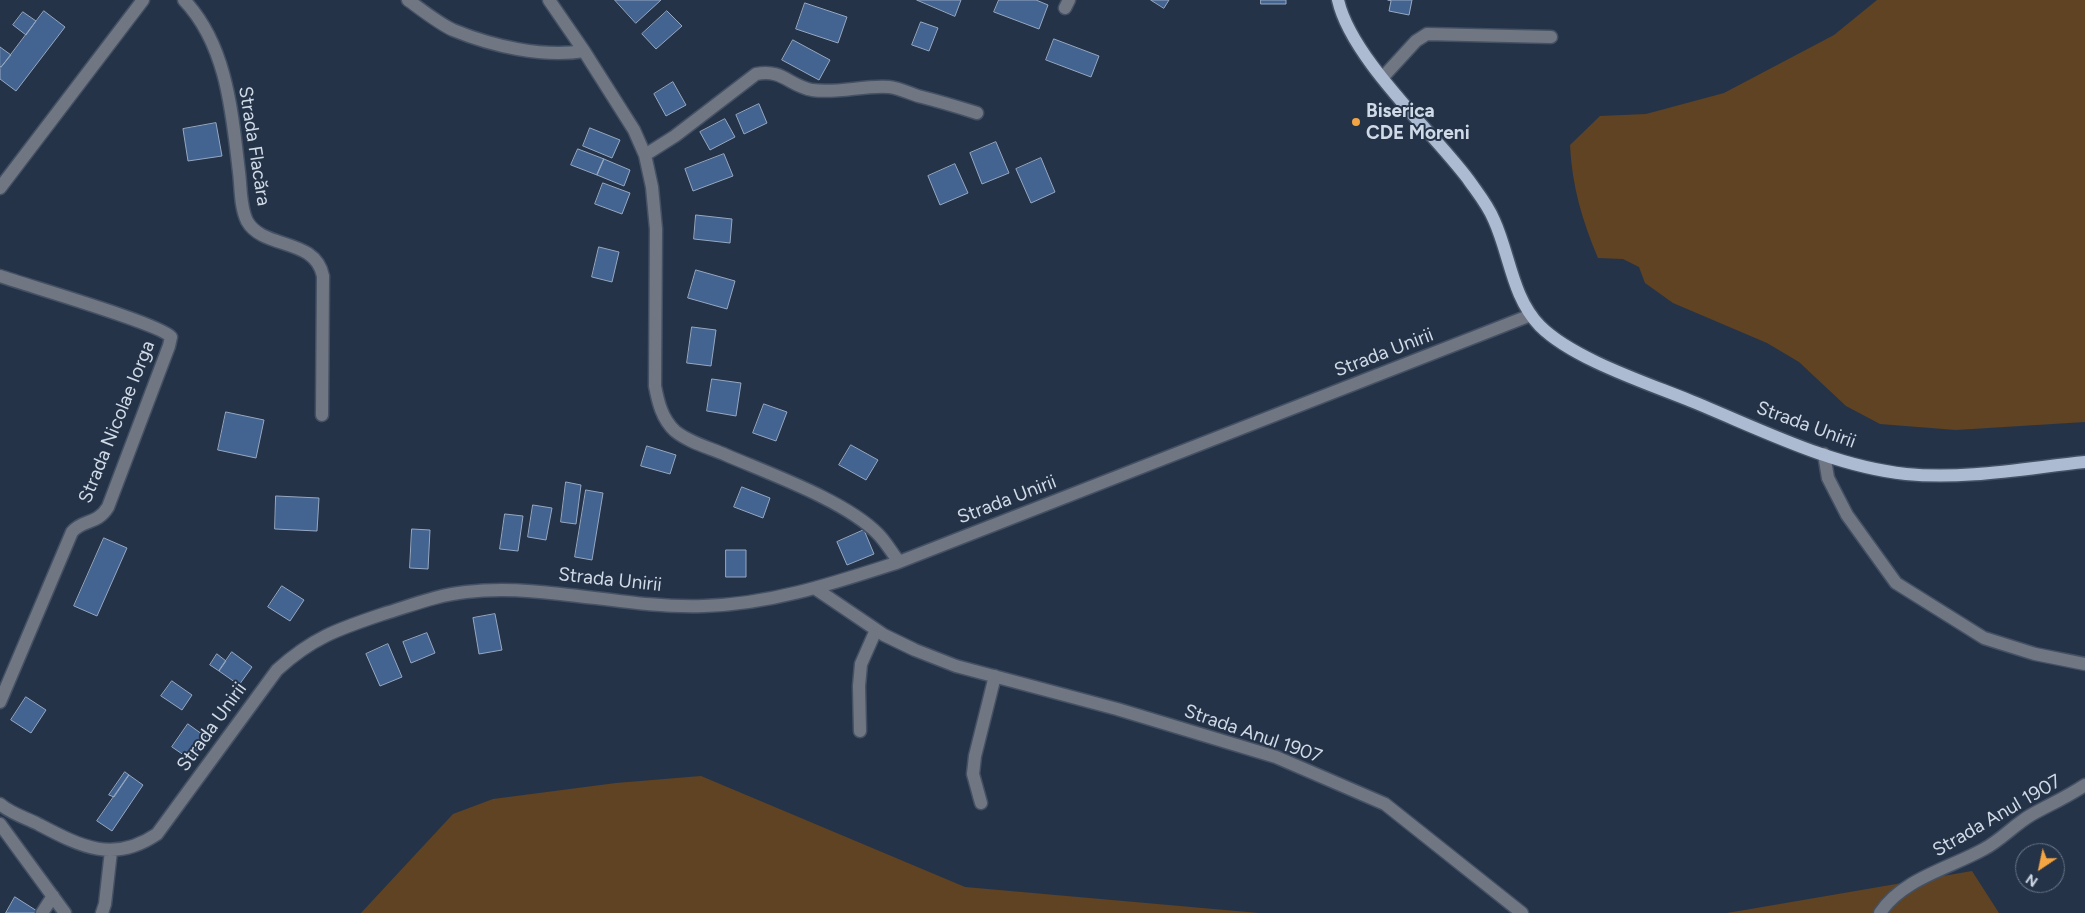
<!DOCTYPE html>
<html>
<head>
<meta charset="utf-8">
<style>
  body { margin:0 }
  #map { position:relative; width:2085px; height:913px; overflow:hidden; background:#253348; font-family:Figtree,sans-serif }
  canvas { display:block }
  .north { position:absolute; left:2015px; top:843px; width:50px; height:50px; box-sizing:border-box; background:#253348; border:1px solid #697688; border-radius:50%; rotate:214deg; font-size:14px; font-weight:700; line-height:20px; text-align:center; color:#d0dae7 }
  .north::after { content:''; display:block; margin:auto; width:18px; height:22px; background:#f3a443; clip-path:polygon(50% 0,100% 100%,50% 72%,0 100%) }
</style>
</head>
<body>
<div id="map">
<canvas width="2085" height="913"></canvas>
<div class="north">N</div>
</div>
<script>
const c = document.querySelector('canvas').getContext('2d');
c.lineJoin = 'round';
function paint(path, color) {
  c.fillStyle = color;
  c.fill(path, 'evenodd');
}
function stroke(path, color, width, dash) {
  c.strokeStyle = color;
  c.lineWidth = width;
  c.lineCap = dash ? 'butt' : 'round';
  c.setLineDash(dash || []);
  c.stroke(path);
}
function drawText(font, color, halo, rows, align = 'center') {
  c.font = font + ' Figtree,sans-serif';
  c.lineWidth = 4;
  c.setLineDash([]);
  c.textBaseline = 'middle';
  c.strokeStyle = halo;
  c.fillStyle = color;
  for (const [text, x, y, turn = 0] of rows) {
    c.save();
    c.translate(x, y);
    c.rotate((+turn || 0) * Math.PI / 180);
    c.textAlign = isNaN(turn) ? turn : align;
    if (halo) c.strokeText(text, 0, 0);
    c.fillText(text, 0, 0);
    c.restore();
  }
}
paint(new Path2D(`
  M1877,0H2085V422L1956,430L1880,424L1846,406L1799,362L1767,343L1673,303L1645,283L1639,267L1623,259L1598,258C1582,220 1572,186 1570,145L1600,116L1646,114L1724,93L1834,35Z
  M701,776L965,887L1259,913H361L453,814L493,799L616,783Z
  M1972,871L1999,913H1727L1739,911Z`), '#604322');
const building = new Path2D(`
  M615,0H661L636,23Z
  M917,0H961L955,16Z
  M999,0H1036L1048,5L1039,29L994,12Z
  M1151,0H1169L1164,8Z
  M1261,0H1286V4H1261Z
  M1388,0H1412L1409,15L1389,11L1391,1Z
  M805,3L847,17L838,43L796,29Z
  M44,11L65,27L16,91L0,79V69Z
  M667,11L682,26L656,49L642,34Z
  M23,12L36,21L26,35L13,25Z
  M921,22L938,28L929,51L912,45Z
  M1054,39L1099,56L1091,77L1046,60Z
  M793,40L830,60L819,80L782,60Z
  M0,47L11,55L1,67L0,66Z
  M673,82L686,105L666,116L654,94Z
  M759,104L767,123L744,134L736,115Z
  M725,119L735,137L710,150L700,132Z
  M216,123L222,156L188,161L183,129Z
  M590,128L620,140L612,158L583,146Z
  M996,142L1009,173L982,184L970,153Z
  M578,149L604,159L597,175L571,165Z
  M724,154L733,176L693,191L685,169Z
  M1041,158L1055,192L1031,203L1016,169Z
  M604,159L630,170L624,186L597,175Z
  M955,164L968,193L940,205L928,176Z
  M603,183L630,193L622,214L595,204Z
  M696,215L732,219L730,243L694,239Z
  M599,247L619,252L612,282L592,277Z
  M696,270L735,281L727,309L688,298Z
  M692,327L716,330L711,366L687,363Z
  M712,379L741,383L736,416L707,411Z
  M764,404L787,412L776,441L753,433Z
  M226,412L264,420L256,458L218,450Z
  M851,445L878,460L866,480L839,465Z
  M647,446L676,455L670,474L641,466Z
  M566,482L581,485L576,524L561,522Z
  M742,487L770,498L763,518L734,507Z
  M586,490L603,493L592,560L575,557Z
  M276,496L319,498L317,531L275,529Z
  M533,505L552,508L546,540L528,537Z
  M505,514L523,516L518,551L500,549Z
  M412,529L430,530L428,569L410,568Z
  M864,530L874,554L847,565L837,542Z
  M104,538L127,548L97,616L74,606Z
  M726,550H746V577H726Z
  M282,586L304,600L290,621L268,607Z
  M495,614L502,650L479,654L473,618Z
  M427,633L435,653L411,663L403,642Z
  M388,644L402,677L380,686L366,654Z
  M232,652L252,667L239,685L219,671Z
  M217,654L226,661L219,671L210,665Z
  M172,681L192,695L182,710L161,696Z
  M26,697L46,710L31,733L11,720Z
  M188,724L206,737L191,760L172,747Z
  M125,772L129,775L114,797L109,795Z
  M129,775L143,785L112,831L97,821Z
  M15,897L37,911L36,913H6Z`);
paint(building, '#436391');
stroke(building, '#96a8c1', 1);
const minor = new Path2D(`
  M184,0C227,45 232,113 239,172C241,187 240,207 247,221C263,250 315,237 323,276L322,415
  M408,0C422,10 438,23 453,30C492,46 543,58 584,51
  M549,0L584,51L634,130L645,155L652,187L656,229L655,386C658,402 662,419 675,431C688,442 710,448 726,455C770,474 846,501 878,534C886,542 892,553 899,562
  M1065,8L1069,0
  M1383,77L1416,41L1427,34L1551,37
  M645,155L675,136L756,74C783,69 788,85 812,90C838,94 863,85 889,87C899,88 909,93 918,96C938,101 958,107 977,113
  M0,188L143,0
  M0,276C25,285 161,324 171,337L169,346L108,507C97,525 83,519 72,532L0,702
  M1824,454L1828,478L1847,515L1896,583L1984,638L2035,654L2085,664
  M816,589L884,635L915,650L956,666L1117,709L1276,757L1385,804L1522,913
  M860,731L859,686L861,664L876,630
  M981,803L973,774L975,756L995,676
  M0,804C10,813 26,818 38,824C80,846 113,864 157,834L277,670C312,638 338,629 383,614C410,606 437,595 466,592C546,583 624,609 704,606C772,604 834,583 899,562L1531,315
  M0,824L65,913
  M42,913L53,896
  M102,913L105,904L111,851
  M1880,913C1902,879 1950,868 1984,849C2001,840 2014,825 2031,815C2049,805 2067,797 2085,785`);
const major = new Path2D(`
  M1338,0C1351,58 1431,130 1468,179C1477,192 1488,205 1494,220C1510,255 1512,297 1540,326C1573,359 1647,383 1691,401C1760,429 1831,466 1906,474C1965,480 2027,468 2085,462`);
stroke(minor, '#445165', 15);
stroke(major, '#445165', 15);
stroke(minor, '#707782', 12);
stroke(major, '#acbbd2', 12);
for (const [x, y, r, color] of [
  [1356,122,5,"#f3a443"]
]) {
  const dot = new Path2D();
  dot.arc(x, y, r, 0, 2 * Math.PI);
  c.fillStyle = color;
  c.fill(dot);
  stroke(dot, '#253348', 2);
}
drawText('bold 19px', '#d0dae7', '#253348', [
  ["Biserica",1366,111],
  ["CDE Moreni",1366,133]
], 'left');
drawText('19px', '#d0dae7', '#253348', [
  ["Strada Flacăra",254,146,81],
  ["Strada Unirii",1384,353,-21],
  ["Strada Nicolae Iorga",117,422,-68],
  ["Strada Unirii",1806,425,20],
  ["Strada Unirii",1007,500,-21],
  ["Strada Unirii",610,580,6],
  ["Strada Unirii",212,727,-54],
  ["Strada Anul 1907",1253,734,19],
  ["Strada Anul 1907",1997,816,-30]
]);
</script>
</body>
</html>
